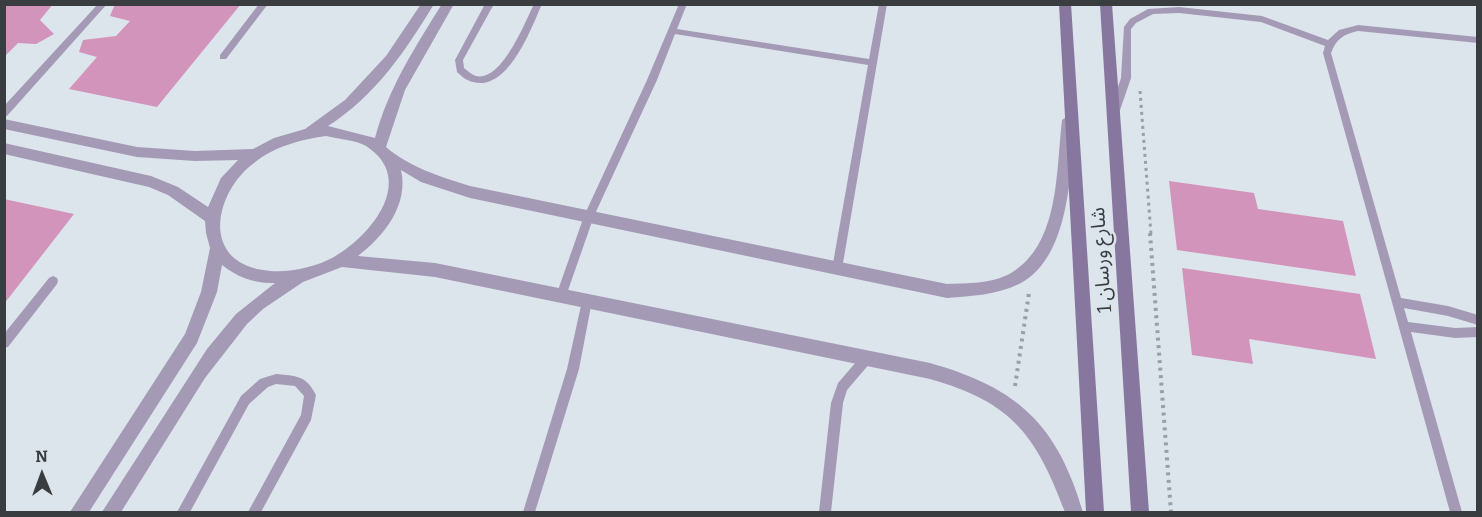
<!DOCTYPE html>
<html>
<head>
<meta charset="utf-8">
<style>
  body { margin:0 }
  #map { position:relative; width:1482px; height:517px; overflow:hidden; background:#dce4ec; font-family:Bitter,serif }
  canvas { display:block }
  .frame { position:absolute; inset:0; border:6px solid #3a3d40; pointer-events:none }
  .north { position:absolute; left:12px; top:445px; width:60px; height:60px; -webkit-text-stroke:4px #dce4ec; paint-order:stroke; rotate:359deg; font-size:16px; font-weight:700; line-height:24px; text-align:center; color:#3a3d40 }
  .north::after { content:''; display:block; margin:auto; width:21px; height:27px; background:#3a3d40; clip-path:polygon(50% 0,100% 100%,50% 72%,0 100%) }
</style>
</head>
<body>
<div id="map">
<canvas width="1482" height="517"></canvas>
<div class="frame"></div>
<div class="north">N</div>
</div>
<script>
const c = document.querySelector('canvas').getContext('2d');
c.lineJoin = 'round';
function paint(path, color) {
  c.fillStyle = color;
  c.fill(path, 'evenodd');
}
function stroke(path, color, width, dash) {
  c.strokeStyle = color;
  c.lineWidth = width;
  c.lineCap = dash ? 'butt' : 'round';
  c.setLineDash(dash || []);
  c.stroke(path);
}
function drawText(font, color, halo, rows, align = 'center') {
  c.font = font + ' Bitter,"Noto Sans Arabic",serif';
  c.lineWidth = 5;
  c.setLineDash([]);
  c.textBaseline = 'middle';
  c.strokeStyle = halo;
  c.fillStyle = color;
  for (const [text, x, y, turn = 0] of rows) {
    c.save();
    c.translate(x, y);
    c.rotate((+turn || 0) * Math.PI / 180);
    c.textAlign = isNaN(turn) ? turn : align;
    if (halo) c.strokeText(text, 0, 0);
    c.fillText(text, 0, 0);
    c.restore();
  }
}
paint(new Path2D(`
  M4,4H53L40,20L54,34L36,44L18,43L4,57Z
  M115,4H241L157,107L69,89L97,57L79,52L83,40L116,36L130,21L110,16Z
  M1169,181L1254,193L1258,209L1343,221L1356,276L1177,250Z
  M4,199L74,214L4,304Z
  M1182,268L1360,294L1376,359L1249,339L1253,364L1192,355Z`), '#d394bc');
stroke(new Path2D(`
  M1140,91L1151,234`), '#999fa5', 3, [3, 4]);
stroke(new Path2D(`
  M1150,233L1171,512
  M1015,386L1029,293`), '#999fa5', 4, [3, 4.5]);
paint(new Path2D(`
  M98,4H107L7,116H4V106Z
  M259,4H268L226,59H220V55Z
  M485,4H494L463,60L464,68C468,71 472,75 476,76C502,82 525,22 534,4H542C531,29 508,92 473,82C467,81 461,76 457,72L455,60Z
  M679,4H687L677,29L869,59L879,4H887L842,269L841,272L837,274L833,272L832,269L868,65L675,34L657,80L594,216L566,296L565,299L561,301L557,299L556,296L584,216L647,80Z
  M1179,7L1262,16L1328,40L1339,30L1358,25L1478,37V43L1358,31C1344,34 1336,39 1331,53L1401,298L1448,306L1478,315V325L1448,316L1404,308L1408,322L1455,328L1478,327V337L1455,338L1411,332L1462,512H1450L1323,53L1325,46L1261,22L1179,13L1153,14L1136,23L1131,29V78L1118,116L1113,120L1110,119L1108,116L1121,78L1124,27L1130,19L1148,9Z
  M53,276L57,278L58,281L57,284L8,347L4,348V334L49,278Z
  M587,296L591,298L592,301L579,369L535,512H523L567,369L582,301L583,298Z
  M867,353L871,354L873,358L871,362L847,390L843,403L831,512H819L831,403L838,383L863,354Z
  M276,374C296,376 306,375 316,395L311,420L261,512H248L301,415L304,396L295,386L276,384L268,387L249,404L190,512H177L241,396L260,379Z`), '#a59ab6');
paint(new Path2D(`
  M421,4H434C405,52 375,96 328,126L375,138C388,89 415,47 442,4H454L405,90L386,147C409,167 441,177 470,186L947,284C968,283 992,284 1011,273C1060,244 1056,170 1062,120L1069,115L1074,116L1076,120C1070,170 1071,258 1019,284C996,295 972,296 947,298L470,198L421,182L401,170C409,205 384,236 358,256L435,263L930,363C1018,388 1057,424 1083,512H1065C1036,435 1012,402 930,379L435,277L342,267L303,282L263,309L247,324L205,378L121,512H102L207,349L236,314L275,283C255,284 237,277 222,265L217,292L197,343L89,512H70L185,334L201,292L210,248L206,233L205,221L168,195L149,187L4,154V143L151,176L178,187L208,207L221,178L238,160L195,161L137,157L4,129V119L137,147L195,151L253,149L274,138L305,129L345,100L386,56ZM326,136C338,139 356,140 366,146C417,179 372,235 334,257C314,268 285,274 263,270C200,260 215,192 254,163C275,146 300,140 326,136Z`), '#a59ab6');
paint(new Path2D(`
  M1059,4H1071L1104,512H1086Z
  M1100,4H1112L1149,512H1131Z`), '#87779f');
drawText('20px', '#3a3d40', '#dce4ec', [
  ["شارع ورسان 1",1102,260,-94]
]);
</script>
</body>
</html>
